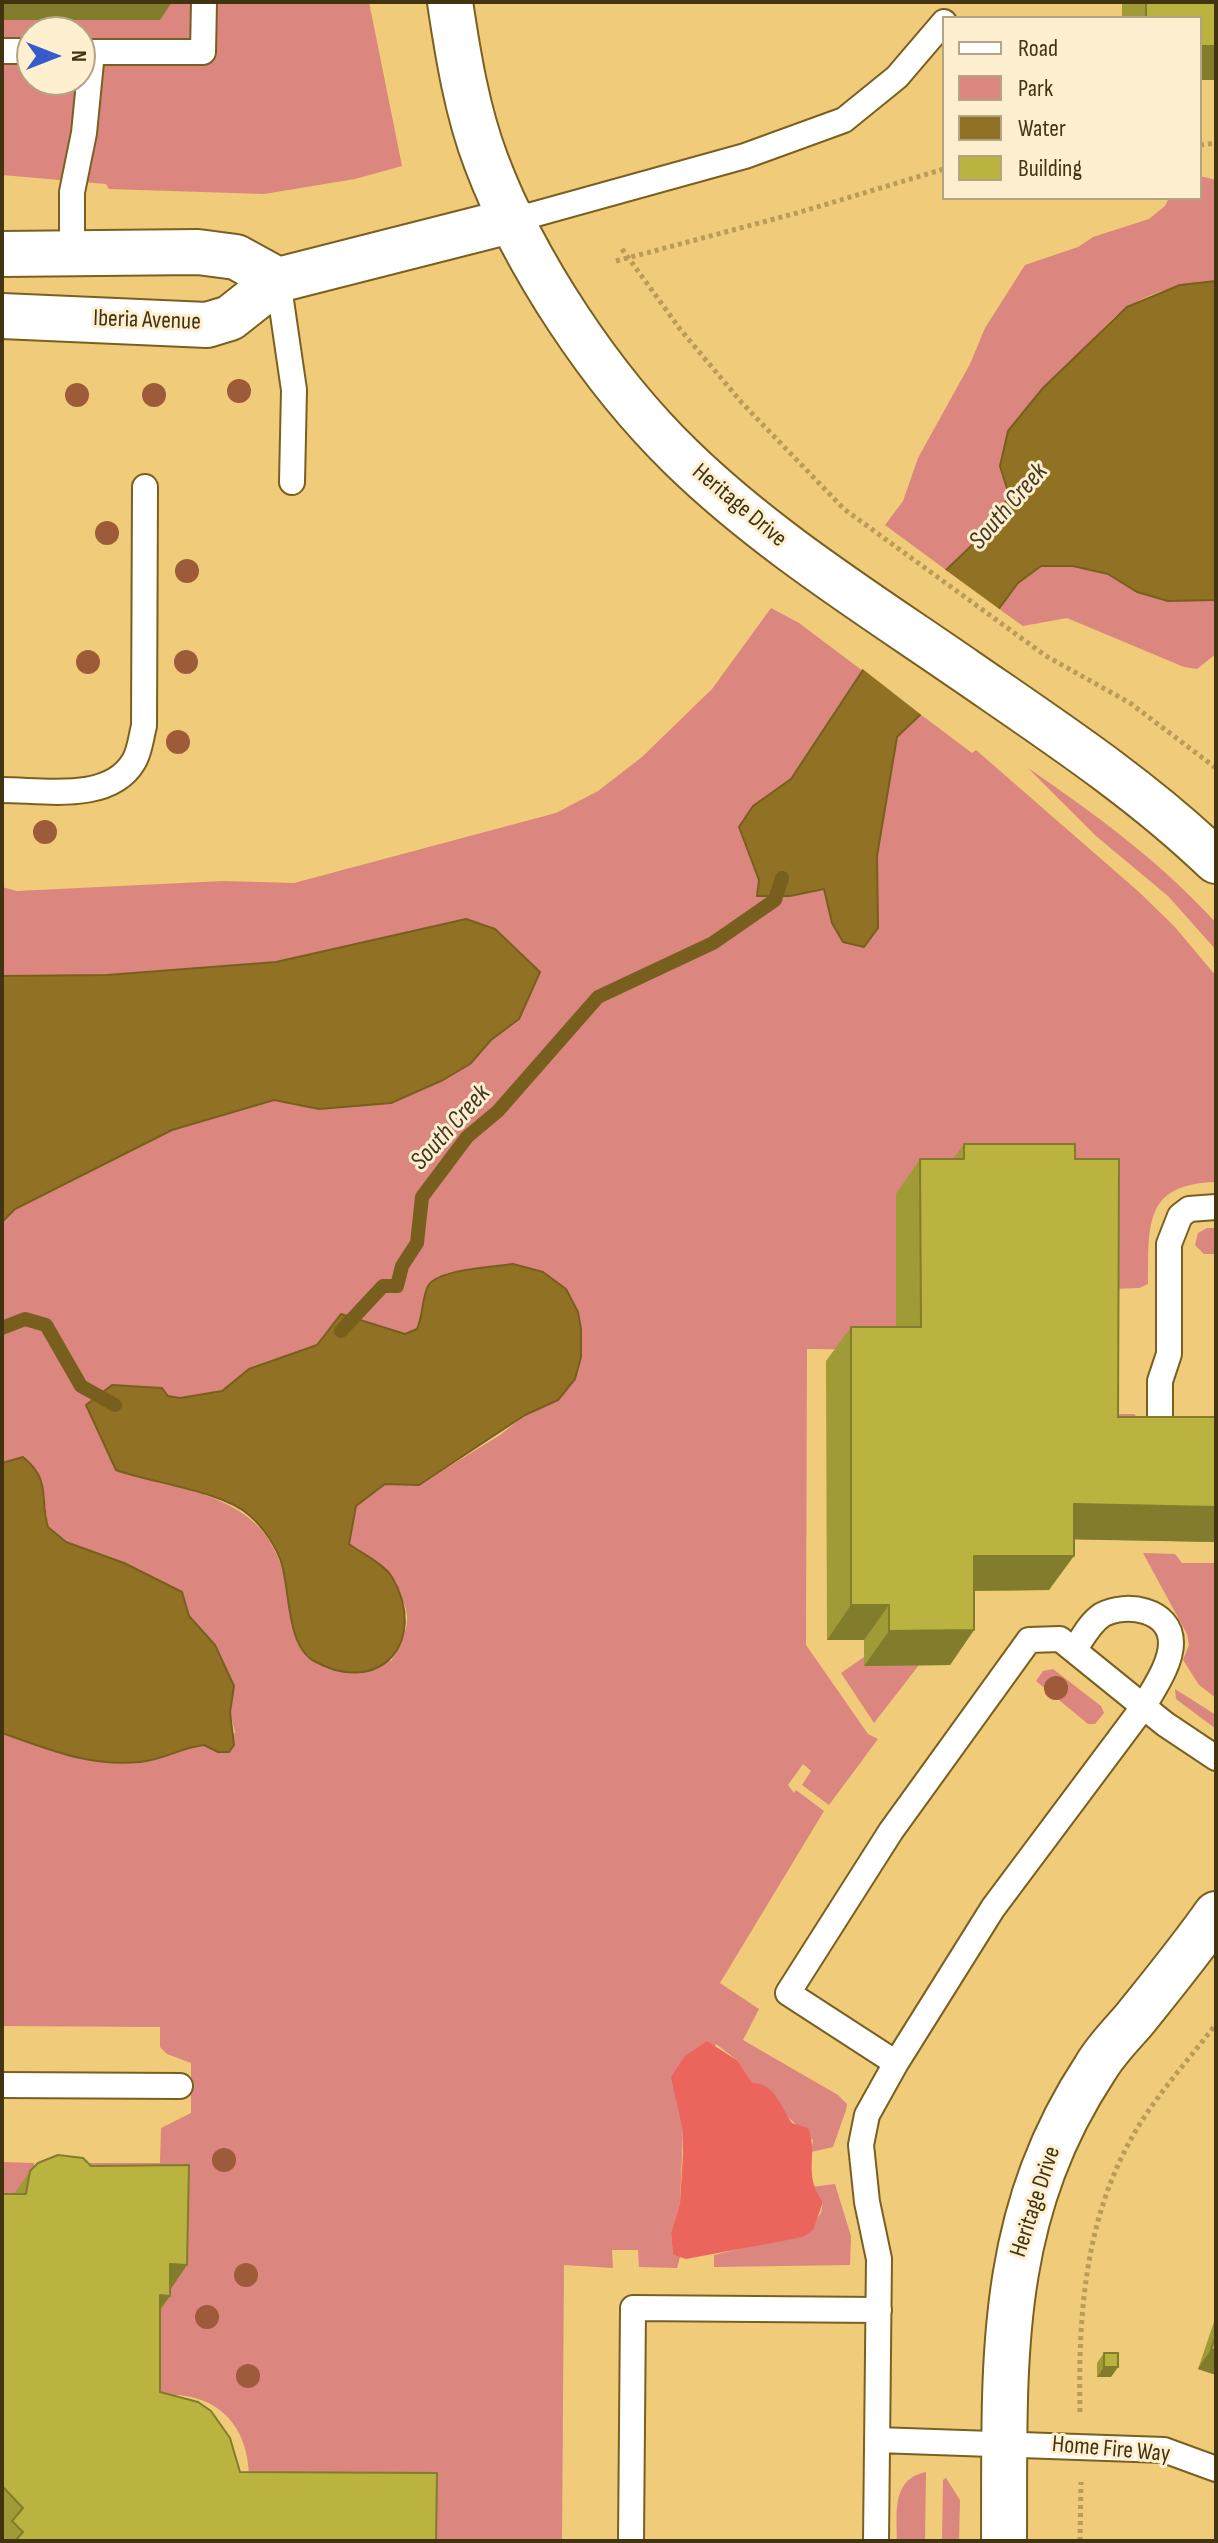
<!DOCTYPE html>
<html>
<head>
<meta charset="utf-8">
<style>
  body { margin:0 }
  #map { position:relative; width:1218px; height:2543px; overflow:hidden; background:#f0cb79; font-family:"Sofia Sans Condensed",sans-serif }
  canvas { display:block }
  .frame { position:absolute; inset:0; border:4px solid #423411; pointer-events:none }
  .legend { position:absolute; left:942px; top:16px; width:260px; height:184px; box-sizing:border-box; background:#feefd0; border:2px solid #b3a484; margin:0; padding:10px 14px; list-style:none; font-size:24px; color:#423411 }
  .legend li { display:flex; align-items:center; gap:16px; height:40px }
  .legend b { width:40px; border:2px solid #b3a484 }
  .north { position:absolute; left:16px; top:16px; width:80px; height:80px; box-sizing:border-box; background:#feefd0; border:2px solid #b3a484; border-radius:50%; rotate:90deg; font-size:22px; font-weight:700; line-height:32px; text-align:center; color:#423411 }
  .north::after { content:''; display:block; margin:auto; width:28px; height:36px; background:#355bcc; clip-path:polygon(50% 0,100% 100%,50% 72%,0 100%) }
</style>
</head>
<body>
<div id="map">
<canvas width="1218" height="2543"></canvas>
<div class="frame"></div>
<ul class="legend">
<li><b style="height:10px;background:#fff"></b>Road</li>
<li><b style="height:22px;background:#db867e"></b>Park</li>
<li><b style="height:22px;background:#917224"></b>Water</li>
<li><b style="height:22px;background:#bab340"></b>Building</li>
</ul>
<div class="north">N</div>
</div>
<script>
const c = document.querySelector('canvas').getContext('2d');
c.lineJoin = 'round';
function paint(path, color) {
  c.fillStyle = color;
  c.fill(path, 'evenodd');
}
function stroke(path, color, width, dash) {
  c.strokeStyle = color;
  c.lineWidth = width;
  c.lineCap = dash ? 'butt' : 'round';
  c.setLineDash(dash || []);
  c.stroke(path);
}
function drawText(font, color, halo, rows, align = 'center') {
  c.font = font + ' "Sofia Sans Condensed",sans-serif';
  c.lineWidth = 6;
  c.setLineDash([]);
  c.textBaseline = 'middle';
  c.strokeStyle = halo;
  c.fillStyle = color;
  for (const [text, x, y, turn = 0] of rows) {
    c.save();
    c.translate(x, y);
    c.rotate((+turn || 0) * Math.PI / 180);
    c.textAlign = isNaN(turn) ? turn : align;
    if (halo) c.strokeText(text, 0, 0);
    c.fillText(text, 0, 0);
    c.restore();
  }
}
paint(new Path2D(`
  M2,2H369L402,166L355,179L264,194L109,189L106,184L2,175ZM32,32H80V80H32Z
  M1200,176L1216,180V281C1186,284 1154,290 1128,307C1090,330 1029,426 1000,465L1009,495L995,524L946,570L885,525L903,501L918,458L970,364L985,328L1025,265L1078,247L1093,237L1149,219L1165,206L1169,198H1200Z
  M1041,566H1073L1108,574L1137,592L1216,600V654L1197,669L1184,667L1067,618L1023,626L999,609L1018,583Z
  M771,608L799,623L972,753L976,750L1139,892L1174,926L1216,976V1182C1143,1184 1149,1225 1148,1284L1139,1288L1110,1289L1111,1414H1134L1138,1418L1137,1452L897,1338L884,1350L807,1349L806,1645L868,1734L878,1739L829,1805L802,1785L811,1771L803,1764L788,1785L794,1793L796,1790L824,1811L720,1983L759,2009L743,2040L838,2095L847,2104L846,2110L833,2147L811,2152L813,2140L752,2084L738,2061L716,2044L683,2131L680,2203L671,2233L673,2255L680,2257L677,2268L639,2267L638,2250H612L613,2268L564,2265L562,2541H412L249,2478C249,2420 210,2388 154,2396L45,2163H160L161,2128L191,2113V2063L167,2054L160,2047V2027L2,2026V1733L13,1737L204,1745L218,1752L235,1732L230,1712L234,1686L215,1645L189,1615L182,1592L124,1563L66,1542L48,1527L42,1480L23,1457L2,1463V1222L15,1209L172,1130L274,1100L391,1103L443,1080L470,1064L491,1040L519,1019L540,972L495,929L399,935L276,962L107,975L2,976V887L17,891L223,881L294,883L556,813L598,791L642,757L712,689ZM513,1264L542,1272L566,1289L578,1312L581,1357L558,1399L525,1415L500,1435L419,1485L385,1484L356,1506L349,1544C365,1556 398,1587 405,1606C412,1626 400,1645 391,1661L298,1645C284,1568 283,1520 199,1493C172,1484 143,1480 116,1470L98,1432L112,1385L162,1388L168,1396L180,1398L222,1391L249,1369L317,1345L341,1314L405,1334L417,1329L424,1314L426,1289L447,1273Z
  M1028,768C1096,815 1160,861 1216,923V950L1168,896L1096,836Z
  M1207,1228H1216V1254H1204L1195,1245L1198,1233Z
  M1143,1553L1175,1554L1182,1563H1216V1698L1199,1685L1183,1660L1189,1645L1187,1634Z
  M864,1657L865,1665H919L874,1723L841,1673Z
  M1053,1669L1101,1706L1104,1713L1095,1724H1088L1036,1681L1043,1671Z
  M1175,1689L1216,1715V1729L1176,1699Z
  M2,2162L34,2163V2189L2,2224Z
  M835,2184L851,2236L850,2265L714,2267V2255L780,2239L803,2237L821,2213L823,2202L812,2187Z
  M926,2472L925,2541H897C897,2514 891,2479 926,2472Z
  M946,2478L960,2500L959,2541H942L943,2480Z`), '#db867e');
paint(new Path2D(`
  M707,2041L738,2061L752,2083C775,2083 780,2106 792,2123L808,2128C819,2155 802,2174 823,2202L813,2230L803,2237L686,2259L673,2255L671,2233L680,2203L683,2154V2131L671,2077L685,2056Z`), '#eb655d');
const water = new Path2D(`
  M1216,281V600L1168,601L1137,592L1108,574L1073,566H1041L1018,583L921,714L897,737L877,856L878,928L864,947L843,942L832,923L824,889L790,896H757L759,880L739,827L753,806L791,779L863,670L946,570L995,523L1009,495L1000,466L1008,431L1043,388L1127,307L1180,285Z
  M466,919L495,929L540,972L519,1019L491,1040L470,1064L443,1080L391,1103L319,1109L274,1100L172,1130L15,1209L2,1222V976L107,975L276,962Z
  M513,1264L543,1272L566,1289L578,1312L581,1329V1357L575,1379L558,1400L525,1415L419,1485L385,1484L356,1506L349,1544C361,1553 384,1564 392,1577C429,1640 381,1698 314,1661C287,1646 290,1593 282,1565C277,1547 263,1527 249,1515C222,1491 152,1483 116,1470L86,1405L112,1385L162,1388L168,1396L180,1398L222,1391L249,1369L317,1345L341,1314L405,1334L417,1329C423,1316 422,1298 428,1286C438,1269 492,1267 513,1264Z
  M23,1457C52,1481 39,1496 48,1527L66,1542L124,1563L182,1592L189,1616L215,1645L234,1686L230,1712L234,1745L229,1752H218L204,1745C182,1747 163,1760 140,1762C88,1767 49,1749 2,1733V1463Z`);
paint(water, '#917224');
stroke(water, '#795f1e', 2);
paint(new Path2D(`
  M943,568L1002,611L924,717L860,667Z`), '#f0cb79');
stroke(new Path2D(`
  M2,1328L25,1319L46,1325L81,1386L115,1405
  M341,1331L383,1286H397L402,1266L417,1243L422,1197L467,1137L498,1111L598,997L713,943L775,900L782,878`), '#795f1e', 14);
const service = new Path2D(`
  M2,51H32
  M80,52H203L204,2
  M514,220L745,156L844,120L897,77L944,22
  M72,256V192L84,133L92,52
  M278,280L294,390L292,482
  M2,790C44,790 110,803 134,761C140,751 141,737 144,726L145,487
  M1160,1439V1381L1169,1354V1244L1180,1216L1189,1209L1216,1207
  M896,2063L993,1908L1144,1706C1154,1688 1171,1664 1171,1643C1171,1609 1126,1602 1102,1615C1090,1623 1083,1637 1075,1649
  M2,2085L180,2086
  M877,2440L1164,2450L1216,2469
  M631,2541L633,2308L879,2310
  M876,2541L879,2259L867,2202L861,2145L867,2115L896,2063L788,1993L891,1831L1029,1640L1060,1639L1165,1724L1216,1758`);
const minor = new Path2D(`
  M2,254L198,252L236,257L278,280
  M2,316L207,325L230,318L278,280L514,220`);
const tertiary = new Path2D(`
  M450,2C458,55 467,111 486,161C525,265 602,380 681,457C766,540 869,604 966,671C1053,731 1140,788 1216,861
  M1004,2541C1005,2366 995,2220 1096,2067C1106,2050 1121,2035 1134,2020C1162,1985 1190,1951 1216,1914`);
stroke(service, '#7a6020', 28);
stroke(minor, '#7a6020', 48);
stroke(tertiary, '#7a6020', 48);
stroke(new Path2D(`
  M1200,145L1216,143
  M622,249L680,329L742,403L844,509L1046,656L1130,703L1216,768
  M616,261L797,213L944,169
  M1080,2412C1078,2313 1085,2214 1138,2127C1160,2091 1190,2058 1216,2024
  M1080,2541L1081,2482`), '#b99c58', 5, [4, 4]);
stroke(service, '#fff', 24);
stroke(minor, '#fff', 44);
stroke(tertiary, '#fff', 44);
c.fillStyle = '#9d5b3a';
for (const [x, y] of [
  [239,391],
  [77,395],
  [154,395],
  [107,533],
  [187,571],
  [88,662],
  [186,662],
  [178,742],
  [45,832],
  [1056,1688],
  [224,2160],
  [246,2275],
  [207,2317],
  [248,2376]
]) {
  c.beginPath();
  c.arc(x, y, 12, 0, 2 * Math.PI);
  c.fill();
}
paint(new Path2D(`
  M1122,2H1216L1200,18H1122Z
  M964,1144L1075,1159L1118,1417H1216V1542L1074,1539L1049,1590L974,1591V1630L950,1665L864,1666V1640H827L826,1361L851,1327H896V1194L920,1159H953Z
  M30,2171L187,2265L170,2290V2296L160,2310V2392L240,2472L436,2541H2V2194H14Z
  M1216,2316V2375L1198,2369Z
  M1104,2353L1118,2367L1111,2377H1097V2363Z`), '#a09a37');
paint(new Path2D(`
  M2,2H172L160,20H2Z
  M1200,46H1216V80H1200Z
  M1074,1504L1216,1507V1542L1049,1539Z
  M974,1556H1074L1049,1590L950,1591Z
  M851,1605H889L864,1640H827Z
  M974,1630L950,1665L864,1666L889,1631Z
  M170,2264L187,2265L166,2296H170L145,2330Z
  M1211,2349L1216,2351V2375L1198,2369Z
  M1104,2367H1118L1111,2377H1097Z`), '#827d2d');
const building = new Path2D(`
  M1146,2H1216V46H1200V18H1146Z
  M964,1144H1075V1159H1119L1118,1417H1216V1507L1074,1504V1556H974V1630L889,1631V1605H851V1327H921L920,1159H964Z
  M58,2155L83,2158L91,2166L189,2165L187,2265L170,2264V2296L160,2295V2392L198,2402L211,2411L230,2438L240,2472L437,2473L436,2541H15L23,2532L12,2521L23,2508L2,2486V2194H26L30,2171L38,2163Z
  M1216,2335V2351L1211,2349Z
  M1104,2353H1118V2367H1104Z`);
paint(building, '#bab340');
stroke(building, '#827d2d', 2);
drawText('24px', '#423411', '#feefd0', [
  ["Iberia Avenue",147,321,2],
  ["Heritage Drive",739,506,40],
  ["Heritage Drive",1036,2202,-72],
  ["Home Fire Way",1111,2450,5]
]);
drawText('italic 26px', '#423720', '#feefd0', [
  ["South Creek",1009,507,-49],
  ["South Creek",451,1128,-48]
]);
</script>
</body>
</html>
